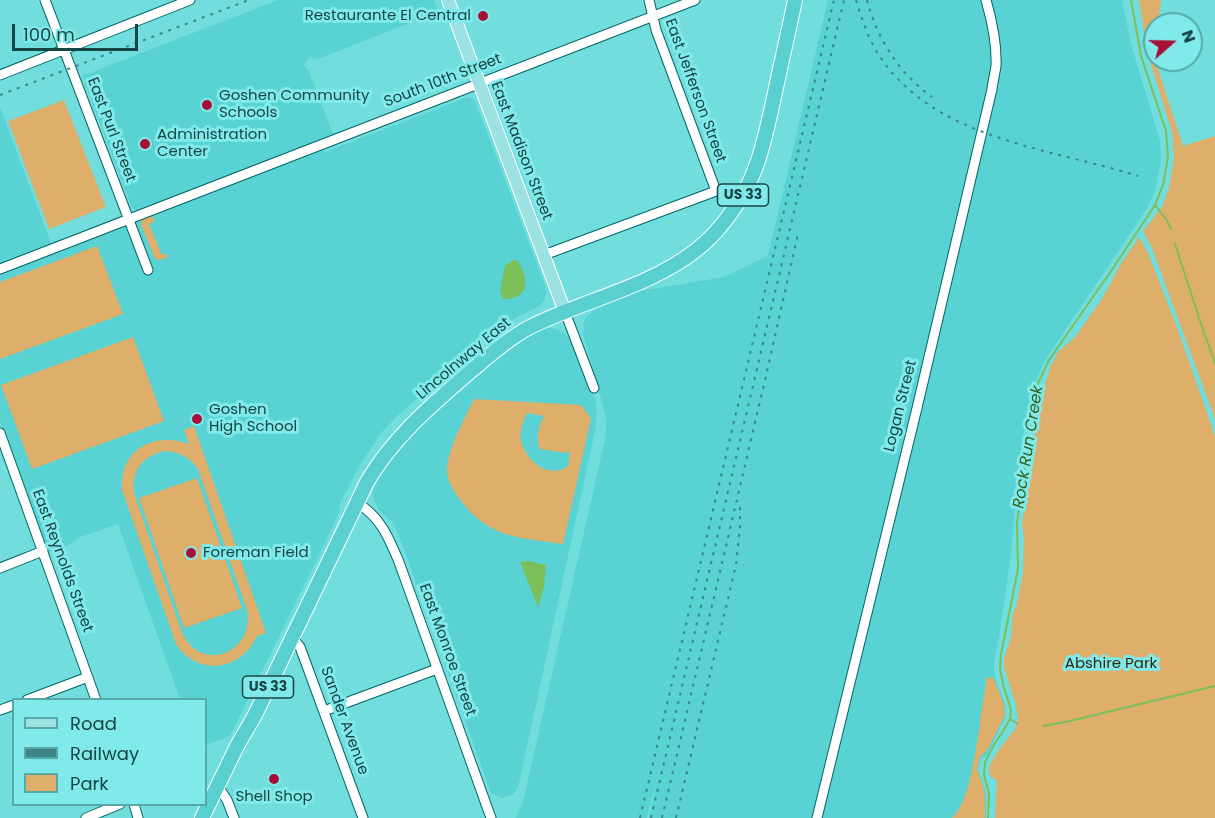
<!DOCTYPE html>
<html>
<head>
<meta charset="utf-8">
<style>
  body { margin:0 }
  #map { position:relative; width:1215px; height:818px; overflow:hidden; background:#72dddd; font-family:Poppins,sans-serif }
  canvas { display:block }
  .legend { position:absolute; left:12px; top:698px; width:195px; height:108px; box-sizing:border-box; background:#80eaeb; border:2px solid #56a8a9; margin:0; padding:8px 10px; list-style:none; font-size:18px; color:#174545 }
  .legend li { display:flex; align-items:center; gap:12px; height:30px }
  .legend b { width:30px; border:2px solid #56a8a9 }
  .north { position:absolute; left:1143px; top:12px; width:60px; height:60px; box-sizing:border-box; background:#80eaeb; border:2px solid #56a8a9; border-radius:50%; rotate:70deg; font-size:16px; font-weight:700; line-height:24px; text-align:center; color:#174545 }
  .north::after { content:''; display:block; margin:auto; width:21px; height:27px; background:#a70f37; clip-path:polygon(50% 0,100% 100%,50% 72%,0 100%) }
  .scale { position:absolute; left:12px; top:24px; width:126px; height:27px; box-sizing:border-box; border:3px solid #174545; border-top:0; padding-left:8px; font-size:18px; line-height:21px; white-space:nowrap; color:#174545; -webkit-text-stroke:4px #80eaeb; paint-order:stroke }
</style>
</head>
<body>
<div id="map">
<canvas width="1215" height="818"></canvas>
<ul class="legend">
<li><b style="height:8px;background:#9ce2e3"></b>Road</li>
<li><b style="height:8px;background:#3e8686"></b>Railway</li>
<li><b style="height:16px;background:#deaf6b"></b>Park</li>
</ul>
<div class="north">N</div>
<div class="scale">100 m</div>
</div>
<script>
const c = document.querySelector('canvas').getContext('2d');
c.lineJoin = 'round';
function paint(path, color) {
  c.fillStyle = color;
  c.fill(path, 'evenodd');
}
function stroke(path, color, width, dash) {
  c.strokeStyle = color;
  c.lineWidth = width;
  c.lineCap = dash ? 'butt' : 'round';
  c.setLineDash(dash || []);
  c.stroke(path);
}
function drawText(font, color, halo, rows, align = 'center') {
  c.font = font + ' Poppins,sans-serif';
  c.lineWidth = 6;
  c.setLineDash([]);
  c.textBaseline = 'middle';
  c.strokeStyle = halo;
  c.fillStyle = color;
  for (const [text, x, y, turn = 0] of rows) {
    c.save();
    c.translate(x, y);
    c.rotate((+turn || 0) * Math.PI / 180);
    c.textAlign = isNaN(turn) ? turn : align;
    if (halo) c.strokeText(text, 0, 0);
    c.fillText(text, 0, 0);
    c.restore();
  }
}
paint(new Path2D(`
  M278,0H434L438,12L318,59L310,57L304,65L309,72L333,134L320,139L325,152L468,97L471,98L475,101L545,285L546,294L544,301L538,307L515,318L486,339L397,416L381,433L360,465L339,505L340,510L325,543L230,736L206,745V700L180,699L118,524L80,537L68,545L48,553L0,422V273L154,213L151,204L135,210L132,208L82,76Z
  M828,0H1122L1131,44L1160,141L1161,162L1156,187L1148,207L1045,360L1034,386L1026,414L1016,495L1011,555L999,637L994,662L995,678L1005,704L1006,716L989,751L986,756L981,759L978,770L983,781L986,795V818H649L660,765L647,818H516L523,802L606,435V419L603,406L583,334L585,318L597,308L634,292L724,277L768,256Z
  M0,107L51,243L0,262Z
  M549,328L557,329L566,335L574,345L595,399L597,412L595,431L518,788L513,794L503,798L491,793L405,552L394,524L379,510L374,500L373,490L381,474L396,451L414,432L502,355L529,335L541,329Z`), '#58d2d2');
paint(new Path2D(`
  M1139,0H1161L1158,24H1155V60L1183,146L1215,136V419L1152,248L1143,231L1162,207L1169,188L1174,159L1172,132L1148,55Z
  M64,100L106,207L49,229L8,121Z
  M150,216L153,217L154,219V222L149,224L162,255L168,254V257L160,260L155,259L141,225L142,222L141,219Z
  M1139,237L1148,253L1178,330L1215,436V818H995L997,782L995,779L990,776L989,770L990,764L1000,748L1015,729L1018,719L1016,705L1004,667V659L1011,637L1013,614L1017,604L1023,572L1024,539L1022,522L1027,496L1034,452L1036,416L1050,368L1058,352L1075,337L1102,299L1120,265Z
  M97,246L123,314L0,359V282Z
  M133,337L164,421L32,469L1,385Z
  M474,399L581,405L591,418L563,544C517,537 488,539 458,497C453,490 447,480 447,472C446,451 465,418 474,399ZM527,413L544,416C539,424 535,440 540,449L566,453L570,451L568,466C549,480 526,461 521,441C519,432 523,421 527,413Z
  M194,426L266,633L257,636C241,671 198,677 176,644L122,490C119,450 153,431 189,444L184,430ZM165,451C180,452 189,457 198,469L247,610C255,649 208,672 186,640C183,636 182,632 180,627L135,496C129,474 142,455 165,451Z
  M197,478L242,608L184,628L139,498Z
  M987,677L994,679L1004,704L1005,715L988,749L980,757L977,770L982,782L985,795V818H952C970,802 975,750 980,726V720Z`), '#deaf6b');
paint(new Path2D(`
  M513,260L518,261C529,280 530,299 503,299L500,291L505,266Z
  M528,561L546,565L544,586L538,607L520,562Z`), '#7cbe58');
stroke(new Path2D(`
  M1155,205L1168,222L1171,229
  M1175,244L1204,333L1215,363
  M1010,719L1018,724
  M1044,726L1070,721L1215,686
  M988,818L989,794L984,775L985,762L995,743L1002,733L1010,719L1011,710L1004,688L1000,669L1001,654L1018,569L1017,523L1030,422L1038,383L1049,360L1111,271L1155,205L1163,185L1168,157L1166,131L1141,56L1131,0`), '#7cbe58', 2);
const minor = new Path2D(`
  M45,0L148,270
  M0,75L190,0
  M544,255L716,191L656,30L649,0
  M0,269L695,0
  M565,312L594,388
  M0,433L96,700
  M357,503C380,516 389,538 399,562L491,818
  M0,568L43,551
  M292,637L300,647L363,818
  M27,700L88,677
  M0,710L14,705
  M324,711L437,669
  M217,785L227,800L234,818
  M134,804L138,818
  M86,818L120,804
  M817,818L917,408L992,89C993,81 995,73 996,66C997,44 992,21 986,0`);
const major = new Path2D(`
  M448,0L565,312`);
const highway = new Path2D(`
  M202,818L237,746L255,715L367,482C393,437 433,404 472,370C490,355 509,338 530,327C584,300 647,288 695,251C711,239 726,221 737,204C758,174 765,137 773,102C780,68 788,34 795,0`);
stroke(minor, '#006566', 11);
stroke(major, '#fff', 14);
stroke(highway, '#fff', 16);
stroke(minor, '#fff', 9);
stroke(major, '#9ce2e3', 12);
stroke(highway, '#5acfd0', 14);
stroke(new Path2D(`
  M856,0C861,16 866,32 874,47C927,139 1046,147 1138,176
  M867,0C877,39 899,73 932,97
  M0,95L249,0
  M640,818L834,0
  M651,818L844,0
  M662,818L766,376L798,234
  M676,818L736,565L740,526V504`), '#3e8686', 2, [3, 6]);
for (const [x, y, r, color] of [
  [483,16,6,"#a70f37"],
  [207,105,6,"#a70f37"],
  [145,144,6,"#a70f37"],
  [197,419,6,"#a70f37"],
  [191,553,6,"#a70f37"],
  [274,779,6,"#a70f37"]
]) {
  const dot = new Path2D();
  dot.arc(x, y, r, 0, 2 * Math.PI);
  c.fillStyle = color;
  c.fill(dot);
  stroke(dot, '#80eaeb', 2);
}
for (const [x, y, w] of [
  [743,195,51],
  [268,687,51]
]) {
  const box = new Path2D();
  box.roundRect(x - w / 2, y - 11, w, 22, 4.5);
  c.fillStyle = '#80eaeb';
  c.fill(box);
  stroke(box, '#174545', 1.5);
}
drawText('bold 14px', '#174545', null, [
  ["US 33",743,195],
  ["US 33",268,687]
]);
drawText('15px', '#174545', '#80eaeb', [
  ["Restaurante El Central",471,16,"right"],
  ["Goshen Community",219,96],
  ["Schools",219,113],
  ["Administration",157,135],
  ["Center",157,152],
  ["Goshen",209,410],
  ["High School",209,427],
  ["Foreman Field",203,553],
  ["Shell Shop",274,797,"center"]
], 'left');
drawText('15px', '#174545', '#80eaeb', [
  ["South 10th Street",443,81,-21],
  ["East Jefferson Street",695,91,70],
  ["East Purl Street",111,130,69],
  ["East Madison Street",521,151,69],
  ["Lincolnway East",464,359,-40],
  ["Logan Street",901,406,-76],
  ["East Reynolds Street",62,561,70],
  ["East Monroe Street",447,650,70],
  ["Sander Avenue",344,721,70]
]);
drawText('15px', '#342714', '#80eaeb', [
  ["Abshire Park",1111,664]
]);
drawText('italic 16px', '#35601b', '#80eaeb', [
  ["Rock Run Creek",1029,447,-81]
]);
</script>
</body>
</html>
